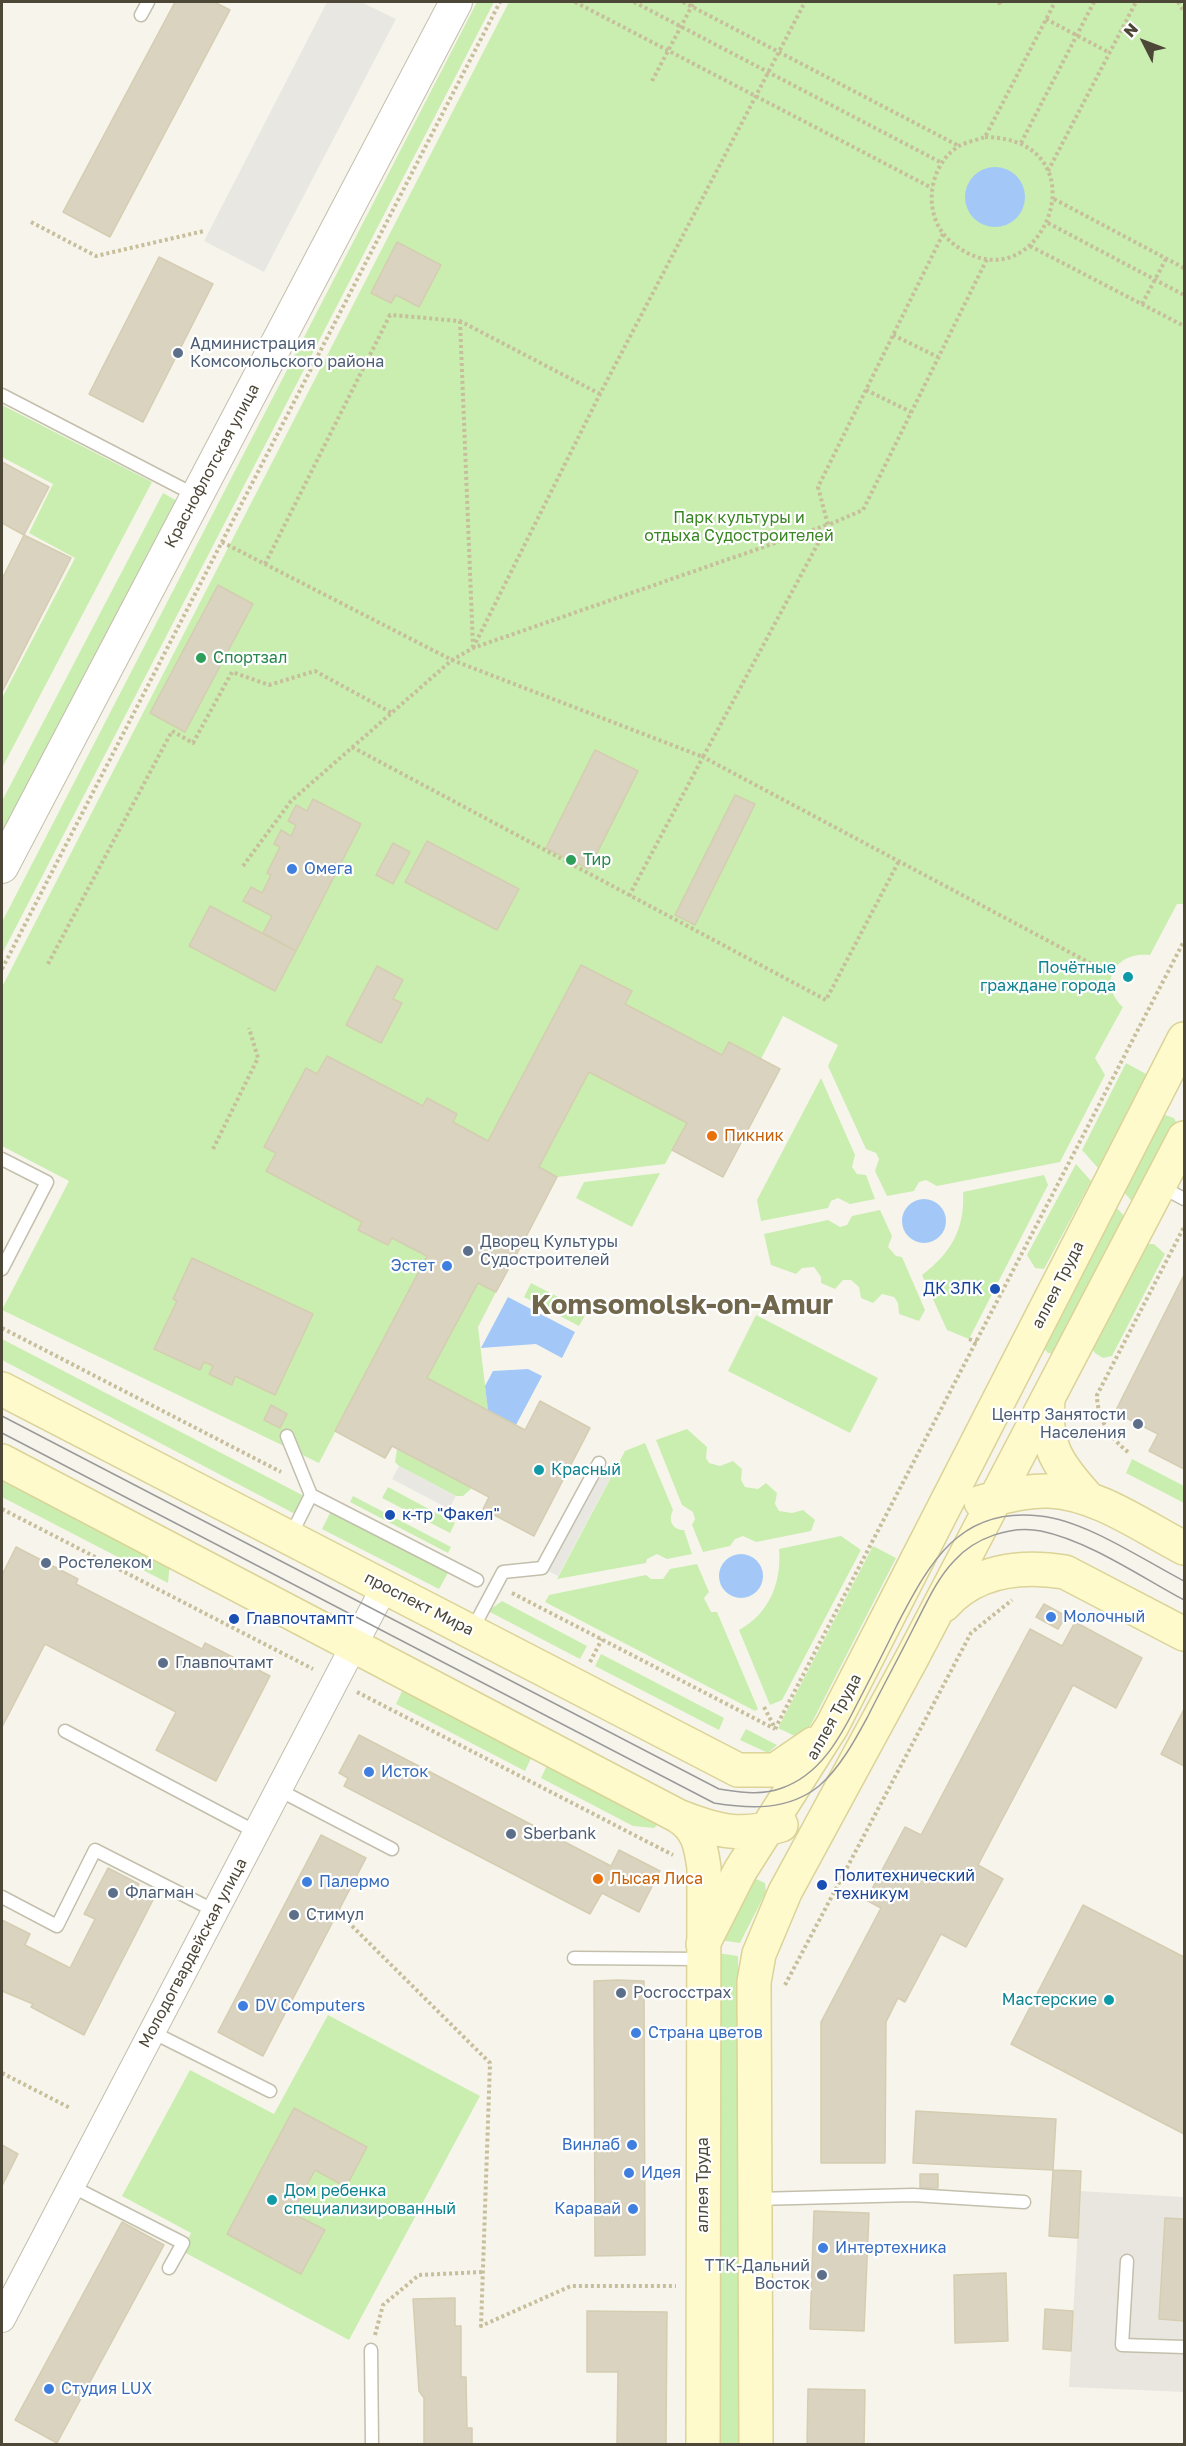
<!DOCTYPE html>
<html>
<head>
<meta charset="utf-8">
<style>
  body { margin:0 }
  #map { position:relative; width:1186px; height:2446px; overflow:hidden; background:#f7f5eb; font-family:"Golos Text",sans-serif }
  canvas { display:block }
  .frame { position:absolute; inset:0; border:3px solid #4c4737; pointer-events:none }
  .north { position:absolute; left:1114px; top:12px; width:60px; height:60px; -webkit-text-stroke:4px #fff; paint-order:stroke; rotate:312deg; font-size:16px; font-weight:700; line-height:24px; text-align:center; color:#4c4737 }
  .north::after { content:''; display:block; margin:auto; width:21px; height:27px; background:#4c4737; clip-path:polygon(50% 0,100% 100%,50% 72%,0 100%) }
</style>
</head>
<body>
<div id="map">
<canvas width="1186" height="2446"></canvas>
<div class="frame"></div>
<div class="north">N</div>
</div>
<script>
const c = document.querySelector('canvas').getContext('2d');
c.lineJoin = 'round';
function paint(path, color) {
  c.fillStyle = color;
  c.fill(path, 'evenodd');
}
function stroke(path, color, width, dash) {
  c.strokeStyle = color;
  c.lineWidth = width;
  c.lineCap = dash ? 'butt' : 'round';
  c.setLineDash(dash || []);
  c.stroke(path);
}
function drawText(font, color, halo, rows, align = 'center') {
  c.font = font + ' "Golos Text",sans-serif';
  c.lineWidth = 4.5;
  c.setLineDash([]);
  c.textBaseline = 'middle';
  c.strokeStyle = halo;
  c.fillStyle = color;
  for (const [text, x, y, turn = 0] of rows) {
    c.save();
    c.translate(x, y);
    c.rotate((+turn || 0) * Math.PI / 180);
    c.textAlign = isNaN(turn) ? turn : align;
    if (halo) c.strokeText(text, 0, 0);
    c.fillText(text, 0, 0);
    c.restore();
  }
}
paint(new Path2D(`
  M1080,2191L1184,2197V2392L1069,2387Z`), '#e9e6df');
paint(new Path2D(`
  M477,2H494L2,954V922Z
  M509,2H1184V904H1177L1150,955C1116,951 1097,982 1123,1007L1095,1058L1105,1075L1060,1162L937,1186L926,1180L919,1182L914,1191L887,1196L875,1171L879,1159L876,1153L866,1149L828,1066L838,1045L783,1016L761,1059L729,1043L722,1055L625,1004L631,991L581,965L488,1141L453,1122L457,1114L427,1099L423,1106L327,1056L266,1171L362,1222L358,1230L388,1245L392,1238L427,1256L319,1463L2,1310L69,1181L2,1146V987Z
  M2,405L152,482L2,768V698L75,558L29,533L53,484L2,457Z
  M163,493L179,502L2,840V801Z
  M1126,1063L1146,1074L1098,1168L1082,1150Z
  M589,1072L687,1123L665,1164L557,1177L539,1167Z
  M821,1078L855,1155L852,1167L857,1174L866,1175L875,1199L850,1204L838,1198L831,1201L828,1208L761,1221L757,1200Z
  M1162,1114L1174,1118L1178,1126L1137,1207L1121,1189Z
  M1076,1164L1091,1181L1044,1269L1035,1268L1027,1255Z
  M660,1173L632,1227L576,1198L584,1182Z
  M1044,1175L1048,1185L969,1339L947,1330L922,1275C951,1253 965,1229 963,1192Z
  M1112,1203L1129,1221L1057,1354L1048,1353L1042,1346Z
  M880,1210L892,1236L888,1247L896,1256L902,1257L925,1310L919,1321L899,1314L898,1303L894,1297L882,1294L873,1303L861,1298L859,1287L851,1280H843L835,1289L821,1283V1277L814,1267L802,1268L796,1274L771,1265L764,1234L828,1220L840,1227L847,1225L852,1216Z
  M1146,1244H1154L1165,1254L1112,1356L1103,1358L1095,1353L1091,1347Z
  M478,1283L496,1292L478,1327L488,1410L427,1378Z
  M531,1283L587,1312L579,1326L524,1297Z
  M756,1315L878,1378L850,1433L728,1371Z
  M2,1339L304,1496L295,1514L2,1360Z
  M687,1429L707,1447L706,1458L709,1463L720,1466L733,1461L742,1469L741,1480L745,1487L758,1489L766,1483L777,1493L775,1504L779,1511L792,1513L803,1510L815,1520L811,1531L756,1542L743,1536L735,1539L730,1546L703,1552L692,1525L695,1519L693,1512L682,1505L656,1440Z
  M645,1443L673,1510C668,1520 672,1530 684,1530L692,1554L667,1559L657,1554L647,1559L646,1563L557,1579L625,1451Z
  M397,1449L472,1488L463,1496H456L399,1466L395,1462Z
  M1132,1459L1184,1486V1503L1126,1473Z
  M2,1474L170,1562L168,1583L2,1497Z
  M388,1487L455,1523L450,1533L382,1498Z
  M353,1496L451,1547L448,1553L350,1502Z
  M331,1511L449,1571L439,1589L322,1529Z
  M841,1536L861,1550L782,1700L770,1705L739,1630C769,1614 782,1582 779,1549Z
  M873,1546L896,1558L803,1740L778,1728Z
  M697,1564L709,1592L704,1598L711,1612H717L758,1709L755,1711L545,1602L549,1595L646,1575L651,1579H663L670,1569Z
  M502,1601L587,1646L580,1659L488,1611Z
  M601,1654L724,1718L719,1730L595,1666Z
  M405,1685L534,1752L525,1771L396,1704Z
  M746,1729L777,1745L768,1753L740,1740Z
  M550,1759L664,1819L654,1828L633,1826L541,1778Z
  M756,1879L765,1883L766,1892L740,1943L719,1940L753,1880Z
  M717,1953L738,1956L740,2444H718Z
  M328,2015L480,2096L349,2340L182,2251L191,2233L122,2196L190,2070L274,2114Z`), '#c9eeb0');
paint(new Path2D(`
  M327,2H361L396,19L264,272L204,241Z
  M599,1463L614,1471L558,1576L542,1568Z
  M399,1466L456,1496L449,1509L392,1479Z`), '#e8e7e2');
paint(new Path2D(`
  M965 197a30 30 0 1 1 60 0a30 30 0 1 1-60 0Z
  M902 1221a22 22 0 1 1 44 0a22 22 0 1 1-44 0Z
  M508,1297L575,1332L562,1358L536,1344L481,1348Z
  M528,1369L542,1376L516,1425L488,1410L485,1386L493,1371Z
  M719 1576a22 22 0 1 1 44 0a22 22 0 1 1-44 0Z`), '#a3c8f8');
const building = new Path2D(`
  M175,2H214L230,10L110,237L63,212Z
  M397,242L441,265L419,307L396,295L391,303L371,293Z
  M159,257L213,284L143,422L89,394Z
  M2,462L49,487L24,535L2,523Z
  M24,535L71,558L2,692V579Z
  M218,585L253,604L185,732L150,713Z
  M595,750L638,771L589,869L546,848Z
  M735,795L755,804L695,925L675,915Z
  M313,799L361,824L296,951L263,933L272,916L243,901L251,887L262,893L271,875L267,873L280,847L274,844L281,830L291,836L296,825L288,821L296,805L307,811Z
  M427,841L519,889L497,930L405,882Z
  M393,843L410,852L393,884L376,875Z
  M210,906L296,951L275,991L189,946Z
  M581,965L632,991L625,1004L722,1055L729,1042L780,1069L723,1177L672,1150L687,1123L589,1072L539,1167L557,1177L527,1235L496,1292L478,1283L427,1378L525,1430L540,1401L590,1428L534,1536L483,1509L489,1497L392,1446L385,1458L335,1431L427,1256L392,1238L388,1245L358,1230L362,1222L266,1171L276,1153L264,1147L306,1068L317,1074L327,1056L423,1106L427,1098L457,1114L453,1122L488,1141Z
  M377,966L403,980L393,999L402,1003L381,1043L346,1025Z
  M192,1258L313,1314L275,1395L235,1376L232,1385L209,1374L213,1366L204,1362L200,1370L154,1349L177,1301L173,1299Z
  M1184,1275V1469L1149,1451L1158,1434L1115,1412Z
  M271,1405L287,1414L280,1428L264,1420Z
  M16,1547L78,1579L76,1584L202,1649L205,1643L270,1676L216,1781L156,1750L176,1712L45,1644L2,1727V1575Z
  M1044,1604L1066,1616L1058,1629L1036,1617Z
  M1075,1622L1142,1658L1116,1708L1073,1685L978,1865L1003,1879L966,1947L941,1934L905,2002L898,1998L886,2022L885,2163H821V2022L881,1908L866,1900L905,1827L921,1835L1030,1629L1062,1646Z
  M1184,1709V1766L1161,1754Z
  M359,1735L611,1866L619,1850L660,1871L639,1912L602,1893L590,1914L344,1786L348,1778L339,1773Z
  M321,1835L366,1858L263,2056L218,2032Z
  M108,1868L139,1884L136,1889L154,1898L84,2035L31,2007L33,2004L2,1991V1920L30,1934L25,1945L70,1968L95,1919L84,1914Z
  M1083,1905L1184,1957V2134L1011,2044Z
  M618,1980L644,1981L645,2255L595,2256L594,1981Z
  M294,2108L367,2147L346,2187L315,2170L292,2213L325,2230L301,2274L227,2234Z
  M916,2111L1056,2119L1053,2170L913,2163Z
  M2,2145L18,2154L2,2186Z
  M1053,2170L1081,2171L1078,2238L1049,2236Z
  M920,2174H938V2188H920Z
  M814,2211L869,2213L864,2331L810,2329Z
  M1165,2218L1184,2219V2321L1159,2319Z
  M122,2222L164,2245L57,2443L15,2420Z
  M1006,2273L1008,2341L955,2343L954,2275Z
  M455,2298V2326H461V2377H466L467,2428H472V2444H424V2398L419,2391L413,2299Z
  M1045,2309L1073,2311L1071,2351L1043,2349Z
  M587,2311L667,2312L666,2444H617L618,2372H587Z
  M808,2389L865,2390L864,2444H807Z`);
paint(building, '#dad3bf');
stroke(building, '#d5cdb1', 1.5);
const service = new Path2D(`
  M141,15L148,2
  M2,395L195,495
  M2,1159L47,1182L2,1269
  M1160,1186L1184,1199
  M287,1436L311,1495L477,1580
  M290,1537L311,1495
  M472,1630L503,1572L542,1568L599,1463
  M65,1731L256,1832
  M279,1790L392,1849
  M2,1897L57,1926L95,1850L215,1911
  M574,1958L701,1959
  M152,2032L270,2091
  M71,2186L183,2243L169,2268
  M756,2199L913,2195L1024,2202
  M1127,2261L1122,2345L1184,2347
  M371,2350L372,2444`);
const minor = new Path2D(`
  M2,2319L385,1586`);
const tertiary = new Path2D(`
  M2,867L456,2`);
const secondary = new Path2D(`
  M2,1389L738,1770H775L813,1744
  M1048,1401C1044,1446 1058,1465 1087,1497
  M2,1461L678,1816C716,1831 741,1838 781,1825
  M981,1502C1004,1497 1026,1490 1049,1491C1097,1493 1143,1527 1184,1548
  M944,1605C975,1570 1021,1565 1065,1572L1184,1634
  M678,1816C698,1828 701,1846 704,1868L703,2444
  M703,1944L740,1871L832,1726L1184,1039
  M756,2444L754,1982L759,1954L785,1892L912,1658L1184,1138`);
stroke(service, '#c3bfac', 15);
stroke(minor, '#c3bfac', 28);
stroke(tertiary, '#c3bfac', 34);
stroke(secondary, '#dbd397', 36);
stroke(new Path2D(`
  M575,2L932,188
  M634,2L942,163
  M683,2L959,146
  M999,2L1001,7
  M1178,2L1184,12
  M1046,19L1110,53
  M652,81L694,2
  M985,137C1111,139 1038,317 950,241C922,216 927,166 959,146C966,142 977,140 985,137L1055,2
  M1021,143L1094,2
  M1048,171L1136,2
  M1054,199L1184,268
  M31,222L96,256L204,231
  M1048,223L1184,295
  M943,234L818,487L828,525L863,510L987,259
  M1030,246L1184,326
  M1142,304L1166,259
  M460,321L473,647
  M893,335L938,357
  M866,390L911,412
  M222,542L452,660L703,757L828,525
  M265,564L390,315L460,321L600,394
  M473,648L600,394L805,2
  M352,747L826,1000L899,861
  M243,866L291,801L452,660L473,648L827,525
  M629,896L703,757L1103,970
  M48,964L172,731L193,743L232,672L269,685L315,671L392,713
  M2,969L500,2
  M213,1149L258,1058L249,1028
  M2,1328L281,1472
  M969,1339L977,1342
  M1128,1452C1110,1438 1097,1418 1097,1395L1184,1227
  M2,1509L313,1669
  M512,1593L775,1729
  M590,1662L602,1639
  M357,1692L673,1855
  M764,1707L775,1728
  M775,1729L1184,941
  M352,1926L490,2063L481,2326L571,2286H676
  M785,1985L971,1633L1012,1600
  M2,2073L70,2108
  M375,2335L383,2305L419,2275L483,2272`), '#c7be9c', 4, [3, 3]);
stroke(service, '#fff', 12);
stroke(minor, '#fff', 26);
stroke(tertiary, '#fff', 32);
stroke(secondary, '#fffacc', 33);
stroke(new Path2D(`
  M2,1416L719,1789C740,1792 761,1796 782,1788C819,1775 839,1740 856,1706C870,1679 884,1652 897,1625C929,1564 959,1506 1040,1516C1087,1521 1143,1560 1184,1581
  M2,1433L714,1803C750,1809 788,1811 819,1786C840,1768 855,1740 868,1716C883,1686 899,1657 914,1627C926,1604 936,1580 954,1561C974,1538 1011,1525 1041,1531C1089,1541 1141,1577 1184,1600`), '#9a9a9a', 1.5);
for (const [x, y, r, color] of [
  [178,353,6,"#5c6f8a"],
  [201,658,6,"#2e9e5b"],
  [571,860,6,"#2e9e5b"],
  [292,869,6,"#3f7fe0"],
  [1128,977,6,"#0f9aa8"],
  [712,1136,6,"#e8710a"],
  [468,1251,6,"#5c6f8a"],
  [447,1266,6,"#3f7fe0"],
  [995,1289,6,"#1a4fb4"],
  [1138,1424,6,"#5c6f8a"],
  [539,1470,6,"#0f9aa8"],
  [390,1515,6,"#1a4fb4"],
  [46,1563,6,"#5c6f8a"],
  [1051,1617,6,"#3f7fe0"],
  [234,1619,6,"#1a4fb4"],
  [163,1663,6,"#5c6f8a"],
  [369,1772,6,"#3f7fe0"],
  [511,1834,6,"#5c6f8a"],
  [598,1879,6,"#e8710a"],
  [307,1882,6,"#3f7fe0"],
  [822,1885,6,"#1a4fb4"],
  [113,1893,6,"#5c6f8a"],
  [294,1915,6,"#5c6f8a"],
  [621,1993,6,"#5c6f8a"],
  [1109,2000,6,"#0f9aa8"],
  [243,2006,6,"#3f7fe0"],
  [636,2033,6,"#3f7fe0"],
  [632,2145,6,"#3f7fe0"],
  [629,2173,6,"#3f7fe0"],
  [272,2200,6,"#0f9aa8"],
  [633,2209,6,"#3f7fe0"],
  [823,2248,6,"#3f7fe0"],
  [822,2275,6,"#5c6f8a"],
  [49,2389,6,"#3f7fe0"]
]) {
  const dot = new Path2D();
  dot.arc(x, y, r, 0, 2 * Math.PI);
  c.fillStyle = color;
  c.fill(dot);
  stroke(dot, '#fff', 2);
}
drawText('16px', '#4e5e75', '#fff', [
  ["Администрация",190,344],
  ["Комсомольского района",190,362],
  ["Дворец Культуры",480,1242],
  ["Судостроителей",480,1260],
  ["Центр Занятости",1126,1415,"right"],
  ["Населения",1126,1433,"right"],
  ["Ростелеком",58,1563],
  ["Главпочтамт",175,1663],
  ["Sberbank",523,1834],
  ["Флагман",125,1893],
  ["Стимул",306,1915],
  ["Росгосстрах",633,1993],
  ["ТТК-Дальний",810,2266,"right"],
  ["Восток",810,2284,"right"]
], 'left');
drawText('16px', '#4c4737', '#fff', [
  ["Краснофлотская улица",212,466,-62],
  ["аллея Труда",1058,1285,-63],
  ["проспект Мира",419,1604,27],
  ["аллея Труда",834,1717,-61],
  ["Молодогвардейская улица",193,1953,-62],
  ["аллея Труда",703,2185,-90]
]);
drawText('16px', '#3a8523', '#fff', [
  ["Парк культуры и",739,518],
  ["отдыха Судостроителей",739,536]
]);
drawText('16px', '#27864d', '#fff', [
  ["Спортзал",213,658],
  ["Тир",583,860]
], 'left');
drawText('16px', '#366cbe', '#fff', [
  ["Омега",304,869],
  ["Эстет",435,1266,"right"],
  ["Молочный",1063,1617],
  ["Исток",381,1772],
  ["Палермо",319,1882],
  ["DV Computers",255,2006],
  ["Страна цветов",648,2033],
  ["Винлаб",620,2145,"right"],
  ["Идея",641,2173],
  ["Каравай",621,2209,"right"],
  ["Интертехника",835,2248],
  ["Студия LUX",61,2389]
], 'left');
drawText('16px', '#0d838f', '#fff', [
  ["Почётные",1116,968],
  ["граждане города",1116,986],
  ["Красный",551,1470,"left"],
  ["Мастерские",1097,2000],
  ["Дом ребенка",284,2191,"left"],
  ["специализированный",284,2209,"left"]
], 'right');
drawText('16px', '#c56008', '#fff', [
  ["Пикник",724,1136],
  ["Лысая Лиса",610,1879]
], 'left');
drawText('16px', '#164399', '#fff', [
  ["ДК ЗЛК",983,1289,"right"],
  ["к-тр \"Факел\"",402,1515],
  ["Главпочтампт",246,1619],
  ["Политехнический",834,1876],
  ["техникум",834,1894]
], 'left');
drawText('bold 28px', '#70674d', '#fff', [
  ["Komsomolsk-on-Amur",682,1305]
]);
</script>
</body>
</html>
